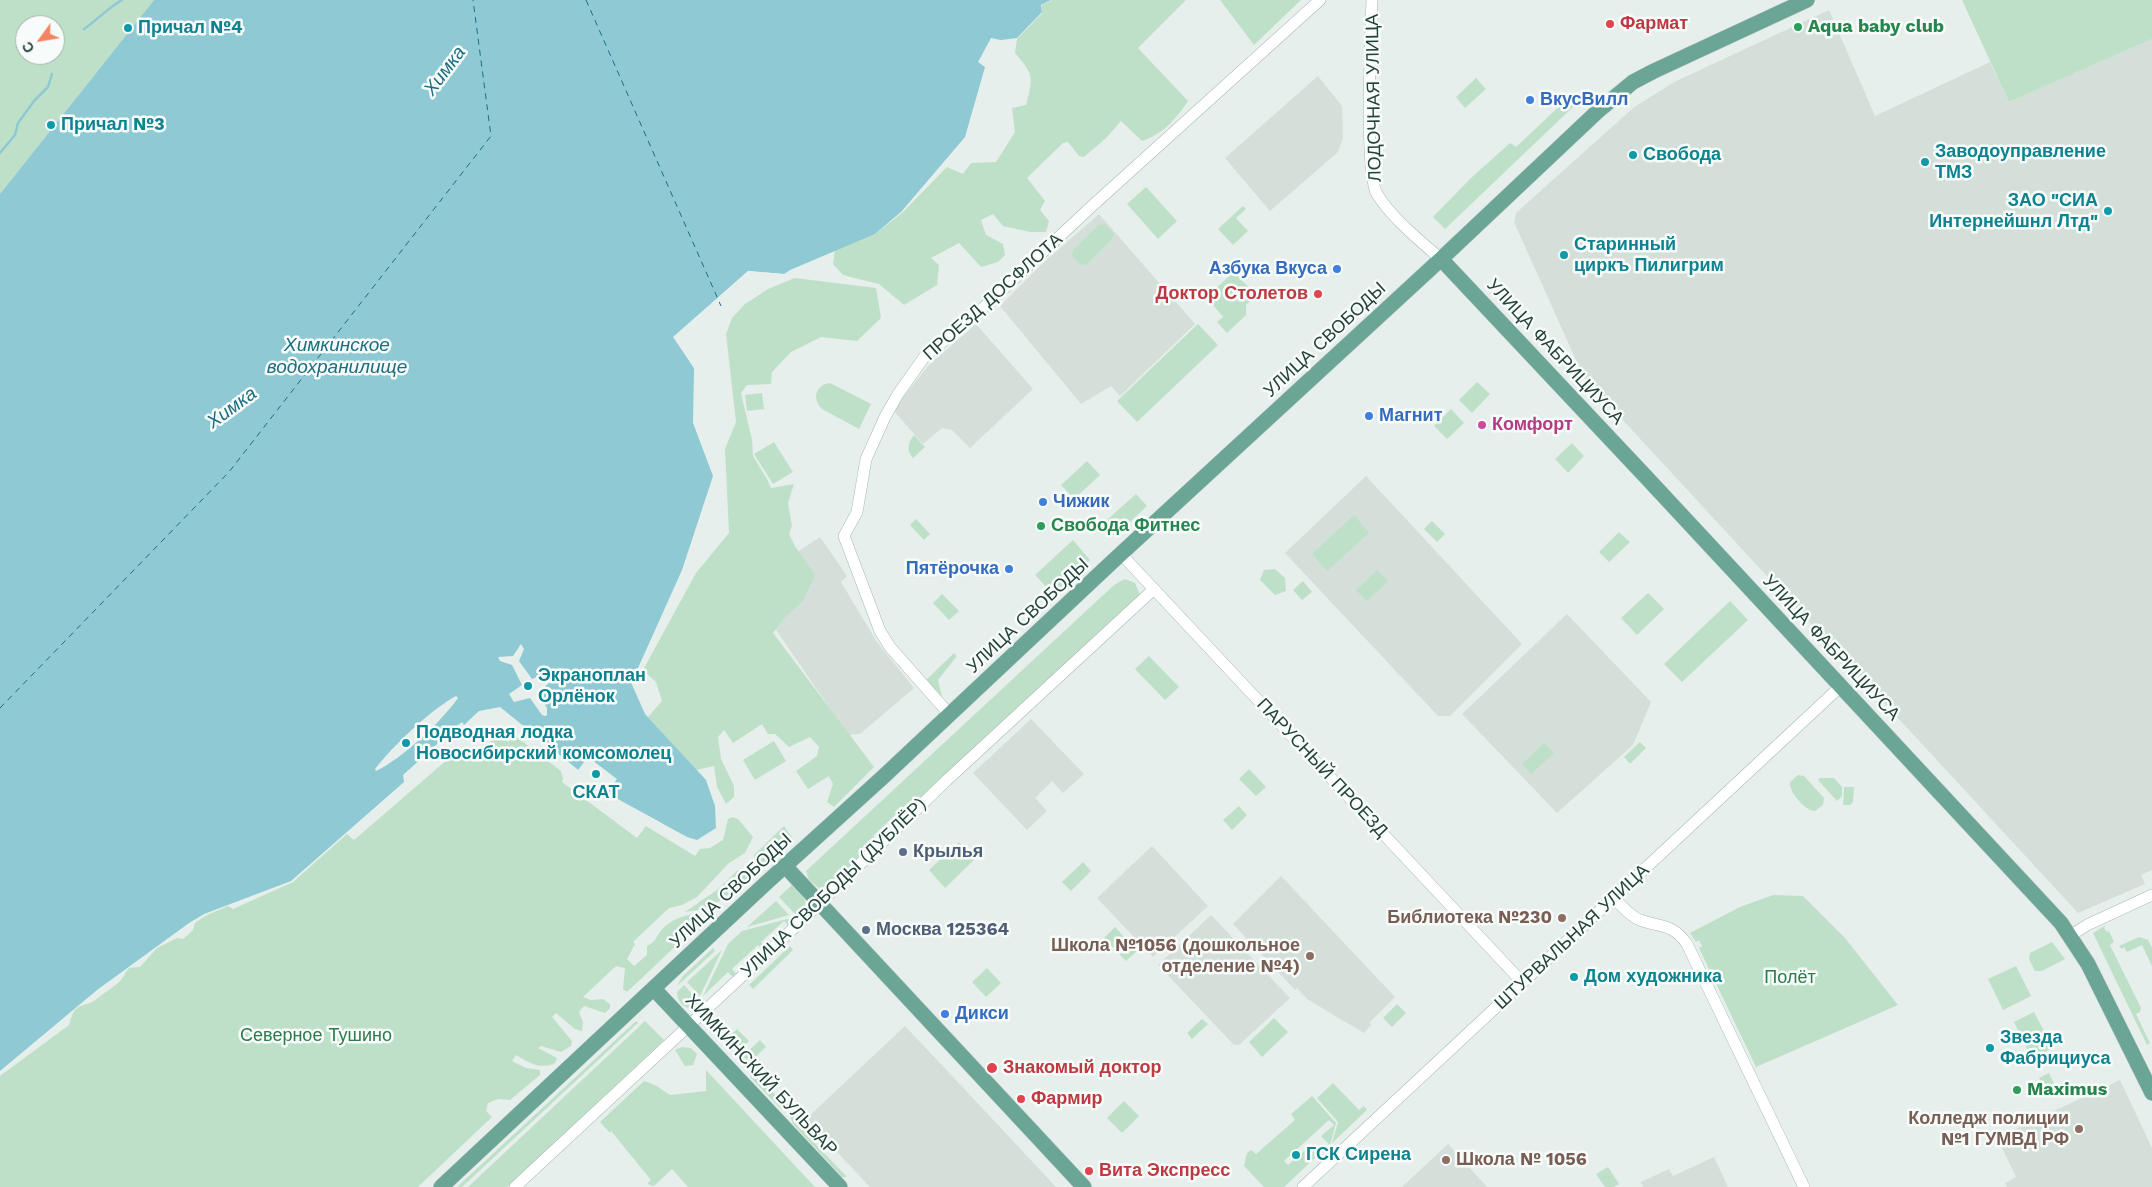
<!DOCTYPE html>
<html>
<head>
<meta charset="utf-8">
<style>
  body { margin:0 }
  #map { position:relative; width:2152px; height:1187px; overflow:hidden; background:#e6efeb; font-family:"Work Sans",sans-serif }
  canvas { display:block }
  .north { position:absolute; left:15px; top:15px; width:50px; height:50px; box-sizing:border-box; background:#f7fbf9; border:1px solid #a3b1ad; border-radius:50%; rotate:238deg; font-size:14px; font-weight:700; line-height:20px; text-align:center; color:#24423a }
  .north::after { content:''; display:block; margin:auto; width:18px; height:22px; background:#f4845f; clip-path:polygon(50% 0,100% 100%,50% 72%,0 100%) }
</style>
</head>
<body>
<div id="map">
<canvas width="2152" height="1187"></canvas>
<div class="north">С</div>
</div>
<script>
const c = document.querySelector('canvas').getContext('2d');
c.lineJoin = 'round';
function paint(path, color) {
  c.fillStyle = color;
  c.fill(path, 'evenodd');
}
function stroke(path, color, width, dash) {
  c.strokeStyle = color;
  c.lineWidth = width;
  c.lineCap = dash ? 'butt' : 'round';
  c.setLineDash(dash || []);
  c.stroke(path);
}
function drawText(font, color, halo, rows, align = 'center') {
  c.font = font + ' "Work Sans",sans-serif';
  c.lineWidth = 5;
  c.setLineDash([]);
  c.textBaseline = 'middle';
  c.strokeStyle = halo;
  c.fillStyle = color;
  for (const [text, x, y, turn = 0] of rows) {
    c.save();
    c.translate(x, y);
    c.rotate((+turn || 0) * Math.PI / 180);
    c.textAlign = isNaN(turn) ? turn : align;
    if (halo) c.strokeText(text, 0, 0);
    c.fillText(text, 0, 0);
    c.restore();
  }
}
paint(new Path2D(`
  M1829,10L1875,116L1990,62L2009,102L2152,39V870L2141,875L2145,884L2078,913L1584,378L1514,222L1516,213L1633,108L1674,82Z
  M1318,76L1342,106L1343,138L1338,152L1270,211L1225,158Z
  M1099,214L1195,324L1120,396L1111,386L1081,404L1000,306L1042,264Z
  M976,324L1033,389L970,448L952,430L942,428L923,444L893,410L929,365Z
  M1366,476L1522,644L1450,716H1438L1285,553Z
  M820,537L847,576L841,582L877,642L914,688L860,734L848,735L746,586Z
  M1567,614L1651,702L1633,745L1557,813L1462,714Z
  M1031,719L1084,774L1063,793L1052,781L1035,798L1047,811L1027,830L973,773Z
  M1152,846L1208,906L1153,957L1097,898Z
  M1281,876L1395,997L1370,1022L1371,1025L1364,1033L1307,999L1297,988L1295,990L1233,924Z
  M1211,915L1290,998L1239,1045H1234L1158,965Z
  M905,1026L955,1079L1056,1187H870L806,1119Z
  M2120,1080L2152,1148V1187H2007L2005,1183L2016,1177L2001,1146L2005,1134Z
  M1448,1144L1487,1187H1402Z
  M1714,1157L1728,1187H1643L1641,1182L1669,1169L1673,1176Z`), '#d4dfda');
paint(new Path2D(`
  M0,0H154L0,194ZM25,25H55V55H25Z
  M1052,0H1186L1138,48L1188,101C1177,118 1162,135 1142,141L1121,121L1106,138L1084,157L1079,156L1068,142L1063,143L1027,178L1045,201L1040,210L1049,221L1046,232H1030L1003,226L993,214L981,220L986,235L1003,244L1005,255L998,262L981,267L959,243L931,258L939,265L937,285L904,305L879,284L843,275L833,264L835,250L875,234L902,213L947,167L963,174L971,163L996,162L1015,132L1012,108L1026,105C1034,77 1033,74 1015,53L1017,39L1042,13V5Z
  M1220,0H1301L1254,45Z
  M1962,0H2152V39L2009,102Z
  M1476,78L1486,89L1465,108L1456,97Z
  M1567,99L1573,107L1445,229L1433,217L1471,178L1510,143L1516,147Z
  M1146,187L1177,221L1158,239L1127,204Z
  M1243,206L1246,209L1236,218L1248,231L1233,245L1218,229Z
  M1105,224L1114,234L1112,239L1087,264L1081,265L1072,256L1073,250L1099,225Z
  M1234,272L1256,295L1246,305V315L1227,333L1217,322L1223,317L1206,297Z
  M795,278L876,288L881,318L857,341L821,337L791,352L772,372L771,384L747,385L741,393L752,440L753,456L767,479L771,488L794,484L788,503L792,526L789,534L795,546L815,575L803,601L784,618L773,633L874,767L834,807L827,802L833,784L829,776L808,789L796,771L817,756L819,747L810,737L789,747L775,734H768L762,724L733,743L724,730L718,737L721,759L734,786V797L726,804L717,787L714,766L696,770L648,717L662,701L656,682L643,670L696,573L729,533L725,449L736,422L726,334L732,318L745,304L768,289Z
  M1198,324L1218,345L1137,422L1117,401Z
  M1477,382L1490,394L1472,413L1459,400Z
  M830,383L871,404L859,429L822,409C812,399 815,385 830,383Z
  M762,393L764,409L747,411L745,395Z
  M1451,409L1464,423L1447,439L1434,426Z
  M914,435L925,447L913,458C906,451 908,442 914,435Z
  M774,442L793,472L773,484L754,454Z
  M1572,443L1584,456L1568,473L1555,459Z
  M1087,461L1100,475L1074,499L1061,485Z
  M1136,494L1147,506L1115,536L1108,529V519Z
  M1354,515L1369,533L1327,571L1312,554Z
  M916,519L930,534L924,540L910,525Z
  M1432,521L1445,534L1437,542L1424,529Z
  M1619,532L1630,542L1609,562L1599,552Z
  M1073,540L1090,560L1053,594L1035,575Z
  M1275,569L1285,578L1286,591L1275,595L1260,580L1264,570Z
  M1377,570L1388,581L1367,601L1356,590Z
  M1125,579L1135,583L1140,595L914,805L910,801L873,836L877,840L826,888L821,890L809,880L806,871L1114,585Z
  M1303,581L1312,592L1302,600L1293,590Z
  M1648,593L1664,609L1637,635L1621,618Z
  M942,594L959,611L949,620L933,603Z
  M1730,601L1748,620L1682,682L1664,664Z
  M954,653L957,656L938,680L942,697L941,699L924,682Z
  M1149,656L1179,687L1165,700L1135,669Z
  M491,736H497L499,740L503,737L509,742L510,738H518L561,771L563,779L562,782L637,838L646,826L695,856L700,849L710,848L723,840L728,819L733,817L738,819L753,837L745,853L729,863L697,897L682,905L669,908L633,942L635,944L627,959L634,966L647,955V946C655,942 655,939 660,932C669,920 682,916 695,914L700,919L696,927L627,992L623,989L625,968L616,966L583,997L591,1000L603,999L610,1004V1008L605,1013L584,1006L579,1012L583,1022L582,1031L575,1029L556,1013L552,1017L572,1041L571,1046L561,1052L541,1046L538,1048L557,1058L555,1063C541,1070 529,1063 516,1055L512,1061L526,1068L540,1070V1075L510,1100L498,1099L488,1103L486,1111L492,1117L418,1187H0V1076L69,1025C76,998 83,1010 98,998C104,993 111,988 117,984C122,980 125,973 129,968L140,967L157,948L177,938L183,939L193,930L195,923L205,916L228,906L233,909L293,882L347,834L354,840L448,759L491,744Z
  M774,741L786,761L755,780L743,760Z
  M1640,742L1646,748L1630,764L1624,757Z
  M1544,743L1554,753L1531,774L1522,764Z
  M1249,769L1266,787L1256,796L1239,779Z
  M1798,775L1804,776L1824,798L1823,805L1815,811C1806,812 1788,791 1790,782Z
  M1820,778H1834L1842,787V796L1837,801L1818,780Z
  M1844,787H1854L1853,802L1850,805H1843Z
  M1239,806L1247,815L1232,830L1223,820Z
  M784,826L793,839L757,873L754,855Z
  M959,842L975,859L945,888L929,870Z
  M1083,862L1091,871L1071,891L1062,882Z
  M738,870L754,875L710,908L685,912L717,890Z
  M793,884C804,896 812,904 798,917L779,897Z
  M1773,895L1803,896L1845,938L1898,1005L1756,1067L1699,948L1702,946L1699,940L1696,942L1690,933L1740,907Z
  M776,901L789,915L747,927Z
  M791,918L795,921L788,926L784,921L761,942L766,947L763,950L758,945L732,969L736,974L733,977L728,972L703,996L728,944L742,931Z
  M2106,925L2104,928L2107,932L2109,931L2114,942L2110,945L2141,1008L2140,1012L2136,1014L2150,1043L2147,1045L2093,933Z
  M1115,927L1137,951L1126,961L1104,938Z
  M2139,937L2148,940L2152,948V966L2142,945L2127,952L2124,947L2122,949L2119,946Z
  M2052,942L2065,959L2042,971H2035L2029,959L2030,953Z
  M790,946L793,950L753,989L749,985Z
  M713,948L715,951L677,986L683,976Z
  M722,950L700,996L687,982Z
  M2016,966L2031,996L2003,1010L1988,979Z
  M987,968L1001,983L986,997L972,982Z
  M684,985L702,1005C691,1013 677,1006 677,992Z
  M1397,1004L1406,1013L1392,1027L1383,1018Z
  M2034,1012L2053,1048L2032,1059L2014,1022Z
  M1274,1018L1288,1032L1262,1057L1249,1042Z
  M1202,1019L1208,1024L1192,1039L1187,1033Z
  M636,1021L638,1023L462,1187H457Z
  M645,1021L664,1040L507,1187H468Z
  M737,1029L749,1041L738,1051L726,1039Z
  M760,1040L766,1047L749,1063L743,1056Z
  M682,1047L691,1048L697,1054L693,1065L685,1066L675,1050Z
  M706,1070L815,1187H688L672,1169L654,1186L647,1184L651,1180L611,1131L610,1133L600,1122L644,1081L655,1085L670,1095L706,1091Z
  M752,1071L786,1106L782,1110L751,1078L750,1075Z
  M2049,1073L2058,1092L2049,1097L2039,1078Z
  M1333,1083L1359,1110L1364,1106L1367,1110L1332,1143L1338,1122L1317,1098Z
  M1312,1096L1336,1123L1330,1145L1321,1136L1334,1125L1329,1120L1284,1161L1288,1165L1310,1146L1318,1155L1284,1187H1264L1244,1166L1247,1153L1251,1150L1256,1154L1295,1120L1291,1114Z
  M1124,1101L1139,1116L1122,1133L1107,1118Z
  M792,1113L808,1136L847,1177H842L793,1124L790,1116Z
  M1608,1167L1619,1184L1614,1187H1605L1596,1174Z`), '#bfe0c8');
paint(new Path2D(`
  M154,0H1051L1041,5L1042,12L1017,38L1001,40L991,38L978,62L985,67L965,137L901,212L875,234L790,270L784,274L748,271L674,337L694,368L693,423L713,476L682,570L638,668L629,678L645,714L706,780L715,806L716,828L697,840L687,837L607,793L500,707L479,711L464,725L462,722L458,725L403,775L404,782L291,881L204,914L189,923L97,990L0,1071V194ZM521,644L524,649L519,661L532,679L545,673L550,682L538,693L547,708V715L545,716L542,715L530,698L514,702L509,694L522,685L512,665L500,661L498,657L513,656ZM456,696L458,698C441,722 402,759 376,771L375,769C393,746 430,710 456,696Z`), '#8ec9d4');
paint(new Path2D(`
  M748,271L784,274L782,276L749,274L677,338L695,366L694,368L673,337Z
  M588,757L617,779L607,793L578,770Z`), '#e6efeb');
stroke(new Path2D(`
  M84,29C97,20 108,8 122,0
  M0,153L15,135L18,123L34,101L48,87L52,74`), '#8ec9d4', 2.5);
stroke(new Path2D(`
  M586,0L721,306
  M0,708L229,472L491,136L473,0`), '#1c6f80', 1, [6, 5]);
const minor = new Path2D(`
  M1372,0C1371,33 1364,172 1377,194C1390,216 1421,242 1441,259
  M1121,554L1522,982
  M950,715L890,647L880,631L844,536L857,512L866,459L885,417L898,394L925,356L983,308L1092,206L1320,0
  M1613,898C1621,905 1630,916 1640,920C1662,928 1672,923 1687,944L1804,1187
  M2070,936L2087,925L2152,895
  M515,1187L795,927L947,780L1154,589
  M1303,1187L1841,686`);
const major = new Path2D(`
  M1441,259L1647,478L2061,923L2088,964L2152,1093
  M785,866L1084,1187
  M654,989L840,1187
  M441,1187L765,884L883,777L1112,562L1441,259L1598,111L1633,82L1654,71L1807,0`);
stroke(minor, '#a8b8b2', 12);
stroke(major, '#c2cac8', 16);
stroke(minor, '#fff', 11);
stroke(major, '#6aa596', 15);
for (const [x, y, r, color] of [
  [1610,24,5,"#e0444e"],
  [1798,27,5,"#2e9e5b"],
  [128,28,5,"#0f9aa8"],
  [1530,100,5,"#3f7fe0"],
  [51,125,5,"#0f9aa8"],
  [1633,155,5,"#0f9aa8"],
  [1925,162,5,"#0f9aa8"],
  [2108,211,5,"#0f9aa8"],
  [1564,255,5,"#0f9aa8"],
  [1337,269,5,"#3f7fe0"],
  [1318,294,5,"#e0444e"],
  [1369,416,5,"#3f7fe0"],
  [1482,425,5,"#d1479c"],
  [1043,502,5,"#3f7fe0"],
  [1041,526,5,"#2e9e5b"],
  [1009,569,5,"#3f7fe0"],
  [528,686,5,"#0f9aa8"],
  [406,743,5,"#0f9aa8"],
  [596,774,5,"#0f9aa8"],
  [903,852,5,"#5c6f8a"],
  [1562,918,5,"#8d6e63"],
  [866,930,5,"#5c6f8a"],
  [1310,956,5,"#8d6e63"],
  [1574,977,5,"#0f9aa8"],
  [945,1014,5,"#3f7fe0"],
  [1990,1048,5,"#0f9aa8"],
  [992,1068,6,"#e0444e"],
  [2017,1090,5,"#2e9e5b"],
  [1021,1099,5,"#e0444e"],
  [2079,1129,5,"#8d6e63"],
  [1296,1155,5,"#0f9aa8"],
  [1446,1160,5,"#8d6e63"],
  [1089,1171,5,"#e0444e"]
]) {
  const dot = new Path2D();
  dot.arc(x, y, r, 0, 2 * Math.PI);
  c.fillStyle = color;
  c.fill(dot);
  stroke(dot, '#f7fbf9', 2);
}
drawText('bold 18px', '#be3a42', '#f7fbf9', [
  ["Фармат",1620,24],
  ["Доктор Столетов",1308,294,"right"],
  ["Знакомый доктор",1003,1068],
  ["Фармир",1031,1099],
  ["Вита Экспресс",1099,1171]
], 'left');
drawText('bold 18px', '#27864d', '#f7fbf9', [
  ["Aqua baby club",1808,27],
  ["Свобода Фитнес",1051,526],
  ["Maximus",2027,1090]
], 'left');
drawText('bold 18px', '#0d838f', '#f7fbf9', [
  ["Причал №4",138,28],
  ["Причал №3",61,125],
  ["Заводоуправление",1935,152],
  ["ТМЗ",1935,173],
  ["Свобода",1643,155],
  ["ЗАО \"СИА",2098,201,"right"],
  ["Интернейшнл Лтд\"",2098,222,"right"],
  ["Старинный",1574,245],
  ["циркъ Пилигрим",1574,266],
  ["Экраноплан",538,676],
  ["Орлёнок",538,697],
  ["Подводная лодка",416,733],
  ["Новосибирский комсомолец",416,754],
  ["СКАТ",596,793,"center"],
  ["Дом художника",1584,977],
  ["Звезда",2000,1038],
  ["Фабрициуса",2000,1059],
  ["ГСК Сирена",1306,1155]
], 'left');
drawText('18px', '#24423a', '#f7fbf9', [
  ["ЛОДОЧНАЯ УЛИЦА",1374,98,-91],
  ["ПРОЕЗД ДОСФЛОТА",993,297,-42],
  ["УЛИЦА СВОБОДЫ",1325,340,-43],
  ["УЛИЦА ФАБРИЦИУСА",1555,352,47],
  ["УЛИЦА СВОБОДЫ",1028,616,-43],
  ["УЛИЦА ФАБРИЦИУСА",1831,648,47],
  ["ПАРУСНЫЙ ПРОЕЗД",1322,768,47],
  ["УЛИЦА СВОБОДЫ (ДУБЛЁР)",834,888,-44],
  ["УЛИЦА СВОБОДЫ",731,891,-43],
  ["ШТУРВАЛЬНАЯ УЛИЦА",1572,937,-43],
  ["ХИМКИНСКИЙ БУЛЬВАР",761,1075,47]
]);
drawText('bold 18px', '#366cbe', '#f7fbf9', [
  ["ВкусВилл",1540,100],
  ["Азбука Вкуса",1327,269,"right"],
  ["Магнит",1379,416],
  ["Чижик",1053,502],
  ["Пятёрочка",999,569,"right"],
  ["Дикси",955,1014]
], 'left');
drawText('bold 18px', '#b23c85', '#f7fbf9', [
  ["Комфорт",1492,425]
], 'left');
drawText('bold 18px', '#4e5e75', '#f7fbf9', [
  ["Крылья",913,852],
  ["Москва 125364",876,930]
], 'left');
drawText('bold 18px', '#785e54', '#f7fbf9', [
  ["Библиотека №230",1552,918],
  ["Школа №1056 (дошкольное",1300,946],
  ["отделение №4)",1300,967],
  ["Колледж полиции",2069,1119],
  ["№1 ГУМВД РФ",2069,1140],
  ["Школа № 1056",1456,1160,"left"]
], 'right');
drawText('18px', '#2d7a4b', '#f7fbf9', [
  ["Полёт",1790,978],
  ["Северное Тушино",316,1036]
]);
drawText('italic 19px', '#1c6f80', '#f7fbf9', [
  ["Химка",445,71,-53],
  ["Химкинское",337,345],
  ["водохранилище",337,367],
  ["Химка",232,408,-36]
]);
</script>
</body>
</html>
